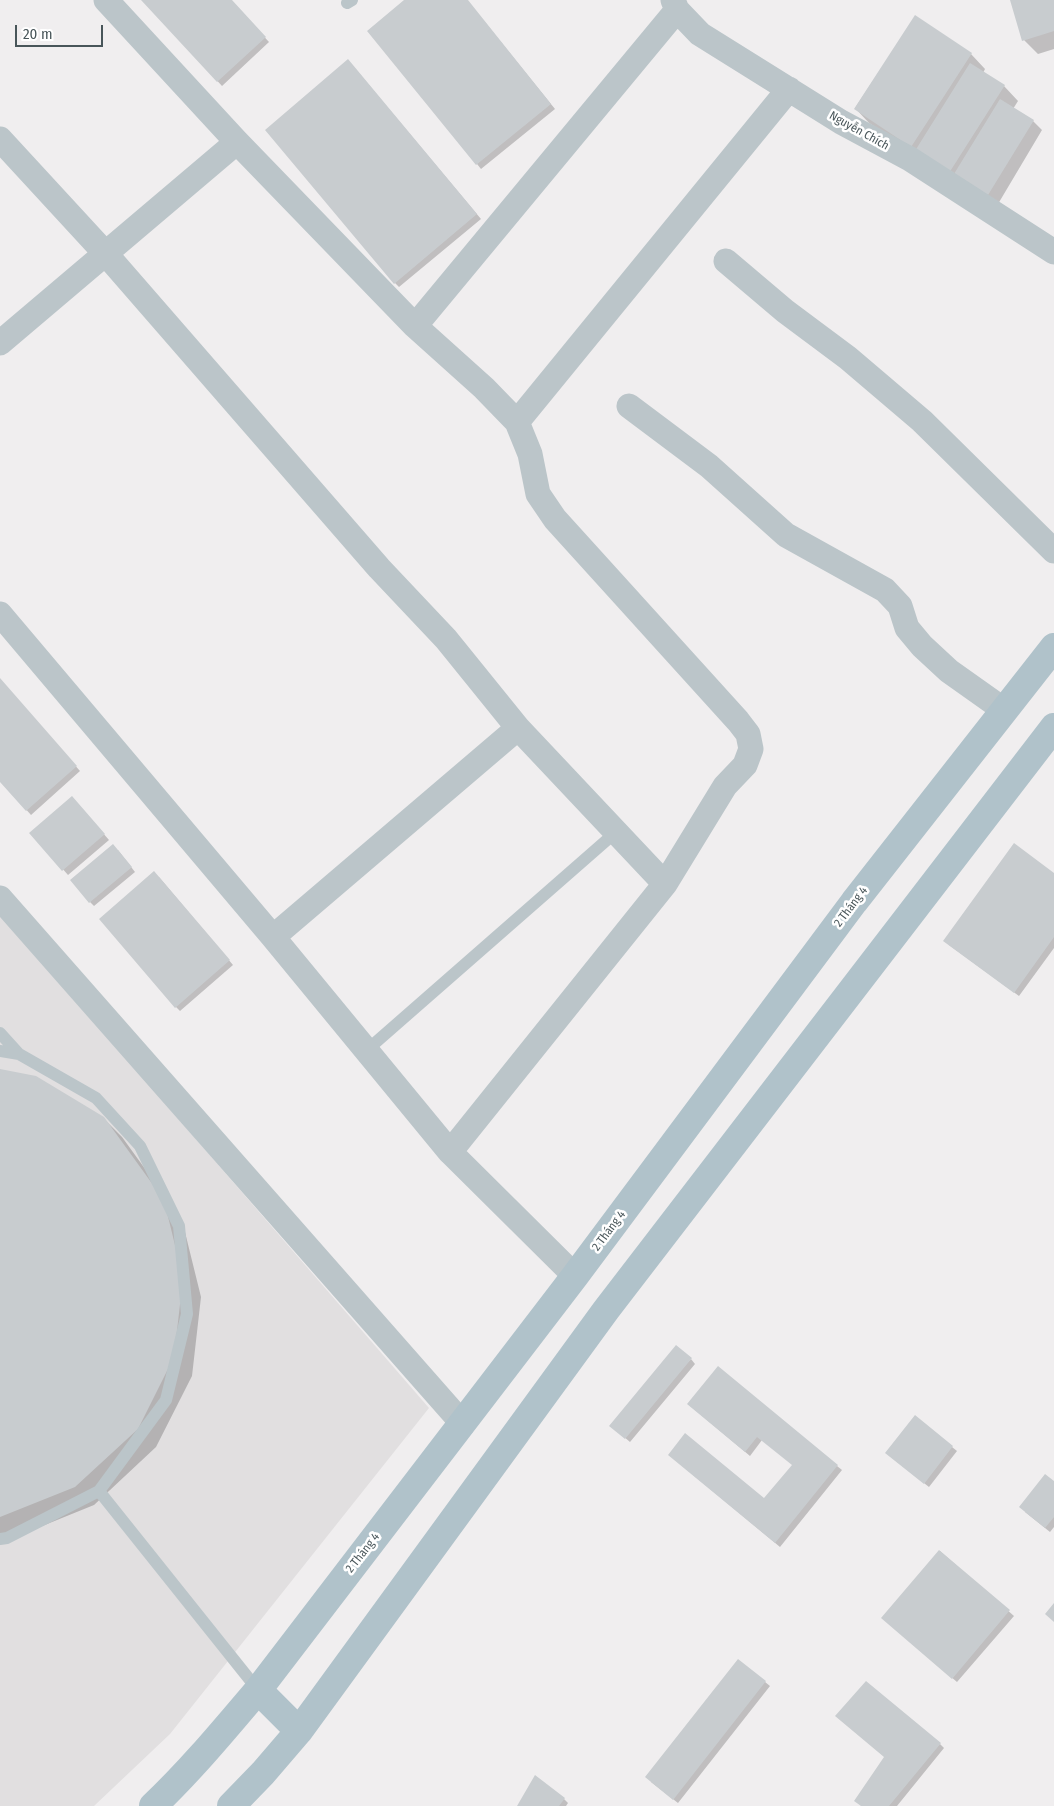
<!DOCTYPE html>
<html>
<head>
<meta charset="utf-8">
<style>
  body { margin:0 }
  #map { position:relative; width:1054px; height:1806px; overflow:hidden; background:#f0eeef; font-family:"Fira Sans Condensed",sans-serif }
  canvas { display:block }
  .scale { position:absolute; left:15px; top:25px; width:88px; height:22px; box-sizing:border-box; border:2px solid #485559; border-top:0; padding-left:6px; font-size:15px; line-height:18px; white-space:nowrap; color:#485559; -webkit-text-stroke:4px #fff; paint-order:stroke }
</style>
</head>
<body>
<div id="map">
<canvas width="1054" height="1806"></canvas>
<div class="scale">20 m</div>
</div>
<script>
const c = document.querySelector('canvas').getContext('2d');
c.lineJoin = 'round';
function paint(path, color) {
  c.fillStyle = color;
  c.fill(path, 'evenodd');
}
function stroke(path, color, width, dash) {
  c.strokeStyle = color;
  c.lineWidth = width;
  c.lineCap = dash ? 'butt' : 'round';
  c.setLineDash(dash || []);
  c.stroke(path);
}
function drawText(font, color, halo, rows, align = 'center') {
  c.font = font + ' "Fira Sans Condensed",sans-serif';
  c.lineWidth = 5;
  c.setLineDash([]);
  c.textBaseline = 'middle';
  c.strokeStyle = halo;
  c.fillStyle = color;
  for (const [text, x, y, turn = 0] of rows) {
    c.save();
    c.translate(x, y);
    c.rotate((+turn || 0) * Math.PI / 180);
    c.textAlign = isNaN(turn) ? turn : align;
    if (halo) c.strokeText(text, 0, 0);
    c.fillText(text, 0, 0);
    c.restore();
  }
}
paint(new Path2D(`
  M0,913L429,1408L170,1734L94,1806H0Z`), '#e1dfe0');
paint(new Path2D(`
  M143,0H230L269,42L222,86Z
  M406,0H467L555,109L481,169L477,164Z
  M1012,0H1054V49L1038,54L1024,40Z
  M915,17L971,54L985,69L983,73L1004,86L1018,101L1013,109L1033,121L1042,130L998,204L926,160L869,123L855,108Z
  M353,66L481,219L399,287L395,283Z
  M0,680L80,771L31,815L0,780Z
  M76,802L109,840L68,875L31,833Z
  M118,850L135,872L94,906L90,902Z
  M1054,875V948L1019,996L949,945Z
  M159,877L233,965L180,1011L176,1007Z
  M0,1070L103,1118L122,1137L182,1220L201,1297L192,1376L156,1447L94,1505L20,1535H0Z
  M691,1359L695,1364L630,1442L616,1430Z
  M688,1404L837,1466L842,1470L780,1547L674,1459L764,1500L793,1465L762,1440L750,1456Z
  M952,1447L957,1451L929,1487L891,1457Z
  M1054,1482V1527L1050,1532L1025,1512Z
  M940,1551L1014,1616L957,1682L887,1622Z
  M738,1660L770,1686L678,1803L651,1782Z
  M940,1744L944,1748L897,1806H862L885,1757Z
  M564,1799L568,1803L566,1806H518Z`), '#0003');
paint(new Path2D(`
  M141,0H232L266,37L217,82Z
  M404,0H468L551,104L476,165L367,31Z
  M1010,0H1054V31L1022,41Z
  M915,15L972,53L911,147L854,109Z
  M348,59L477,214L394,284L265,130Z
  M970,63L1005,85L949,173L915,151Z
  M1000,99L1034,120L988,195L954,174Z
  M0,678L77,766L26,811L0,782Z
  M72,796L105,834L62,871L29,833Z
  M1014,843L1054,873V937L1014,993L943,941Z
  M113,844L132,867L89,903L70,880Z
  M154,871L230,960L175,1008L99,919Z
  M0,1069L36,1076L104,1117L164,1200L183,1278L174,1357L138,1429L75,1487L0,1517Z
  M676,1345L692,1358L625,1439L609,1426Z
  M718,1366L838,1465L775,1543L668,1455L685,1433L764,1498L792,1465L757,1437L745,1452L687,1404Z
  M915,1415L953,1446L924,1484L885,1453Z
  M1045,1474L1054,1481V1517L1045,1528L1019,1507Z
  M939,1550L1010,1610L952,1679L881,1618Z
  M1054,1603V1622L1045,1614Z
  M738,1659L766,1681L673,1800L645,1777Z
  M866,1681L941,1743L889,1806H861L854,1801L884,1757L835,1716Z
  M535,1775L565,1798L559,1806H517Z`), '#c8cccf');
stroke(new Path2D(`
  M347,3L352,0
  M0,1033L19,1054
  M367,1050L616,832
  M0,1051L19,1054L96,1098L140,1146L179,1226L187,1314L166,1400L99,1491L7,1538L0,1539
  M99,1491L258,1690`), '#bbc5c9', 12);
stroke(new Path2D(`
  M106,0L237,142L415,326L484,388L517,422L530,454L538,494L555,519L738,721L748,734L751,749L745,765L725,786L665,884
  M673,0L677,10L700,34L841,122L910,159L1054,252
  M0,139L105,253L379,568L446,639L518,728L665,884L450,1152L575,1276
  M726,261L785,311L848,358L922,421L1054,551
  M415,326L677,10
  M0,343L237,142
  M629,406L709,466L786,535L885,590L900,606L907,628L922,646L949,671L1004,710
  M517,422L789,89
  M0,614L273,937L450,1152
  M0,898L463,1424
  M273,937L518,728`), '#bbc5c9', 25);
stroke(new Path2D(`
  M258,1690L299,1731
  M153,1806C191,1770 224,1730 258,1690L575,1276L854,902L1054,647
  M231,1806L263,1773L299,1731L606,1310L1054,727`), '#b0c2ca', 28);
drawText('12px', '#485559', '#fff', [
  ["Nguyễn Chích",859,131,29],
  ["2 Tháng 4",851,907,-53],
  ["2 Tháng 4",609,1231,-53],
  ["2 Tháng 4",363,1553,-52]
]);
</script>
</body>
</html>
